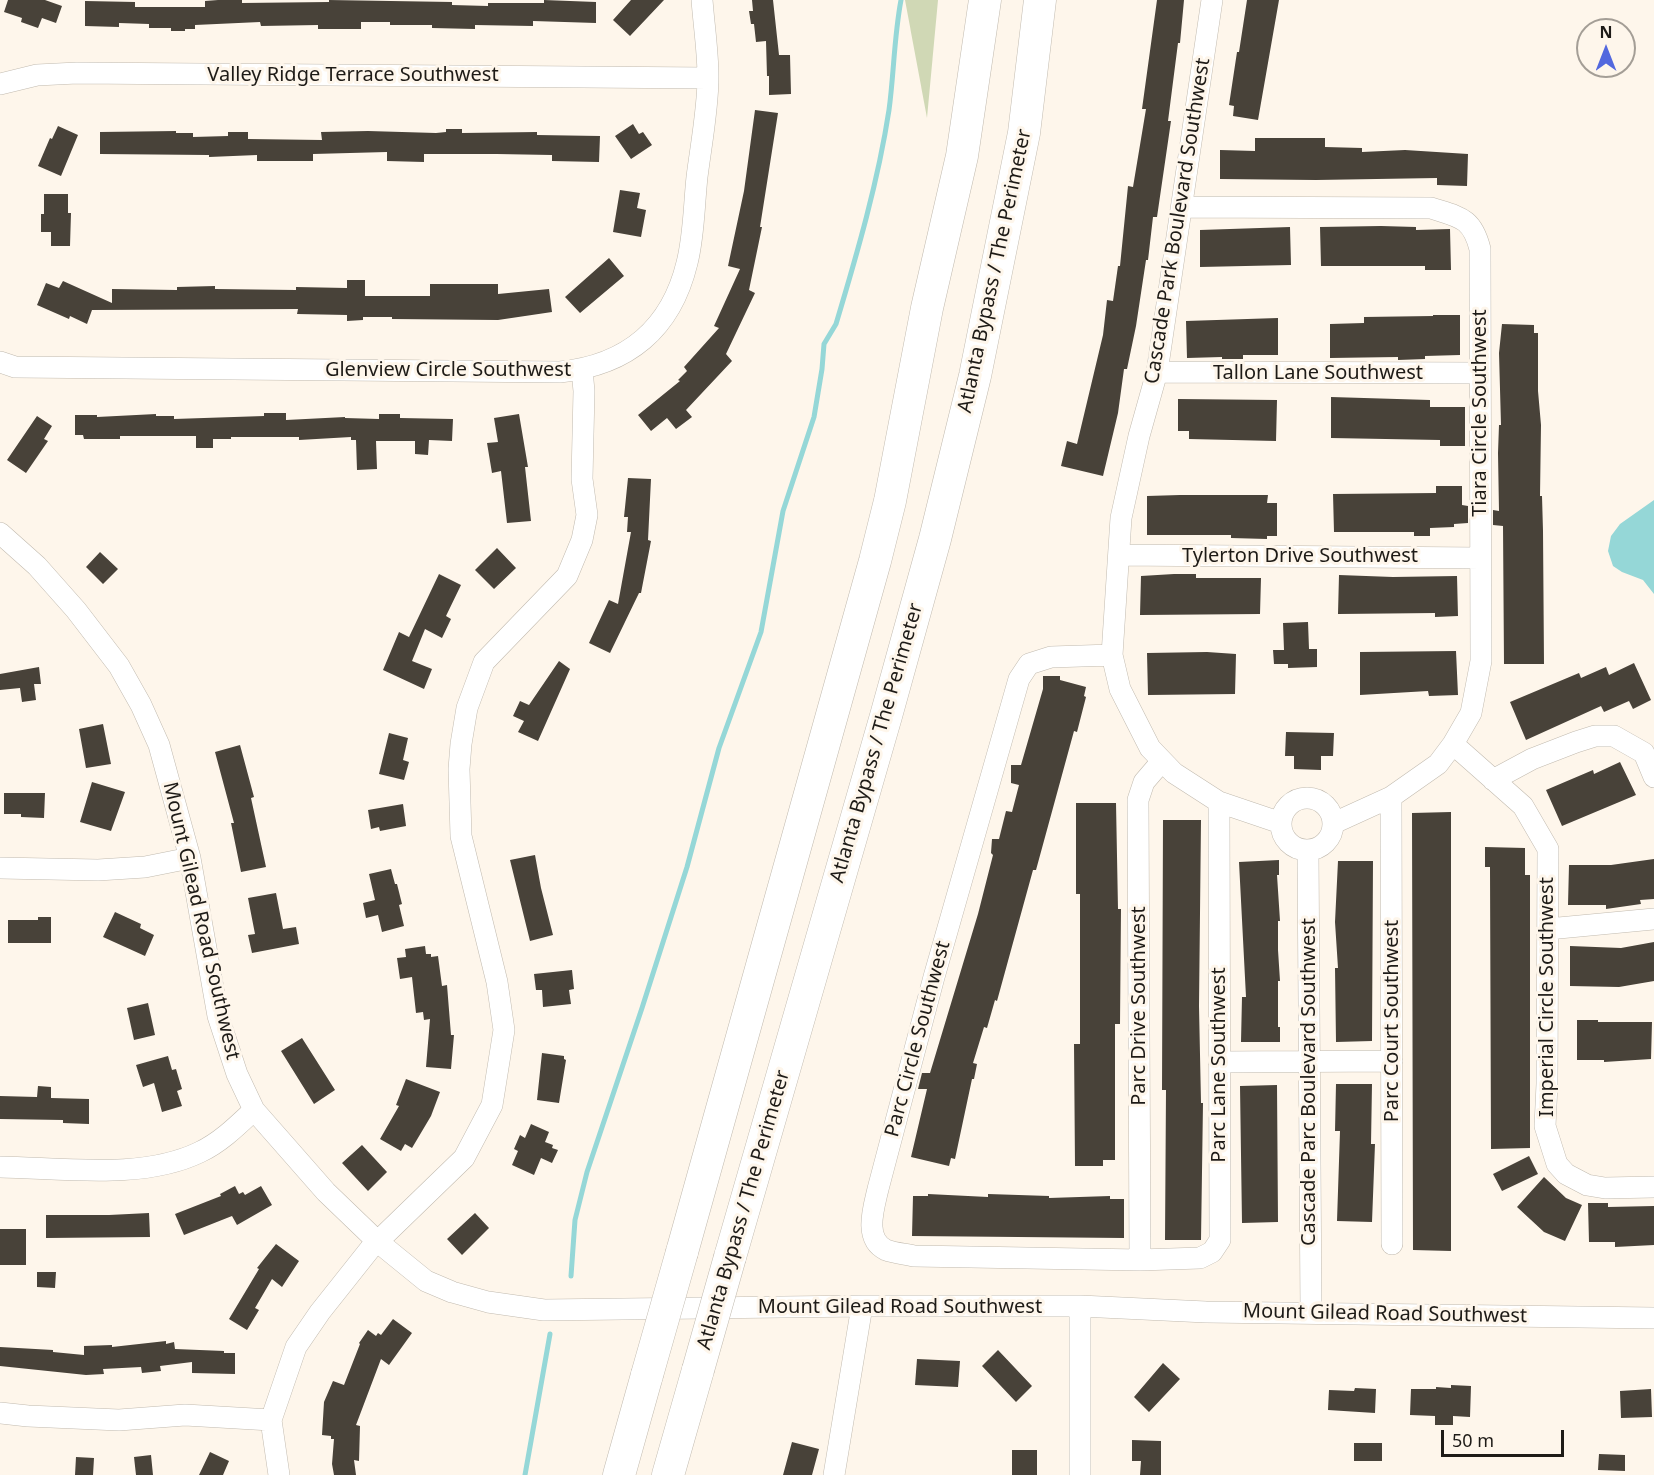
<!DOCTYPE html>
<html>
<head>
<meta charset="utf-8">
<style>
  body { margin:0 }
  #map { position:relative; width:1654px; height:1475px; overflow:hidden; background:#fef6eb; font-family:"Noto Sans",sans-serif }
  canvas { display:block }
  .north { position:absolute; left:1576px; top:18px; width:60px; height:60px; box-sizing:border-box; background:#fef6eb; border:2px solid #a49e96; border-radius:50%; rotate:0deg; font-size:16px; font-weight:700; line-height:24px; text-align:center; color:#1e1b17 }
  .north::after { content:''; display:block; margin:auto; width:21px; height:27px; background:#5368de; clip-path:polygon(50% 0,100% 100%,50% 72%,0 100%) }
  .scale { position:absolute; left:1441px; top:1430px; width:123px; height:27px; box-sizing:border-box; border:3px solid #1e1b17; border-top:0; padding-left:8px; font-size:18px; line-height:21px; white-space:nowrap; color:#1e1b17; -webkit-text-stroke:4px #fef6eb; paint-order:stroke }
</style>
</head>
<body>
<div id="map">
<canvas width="1654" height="1475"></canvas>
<div class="north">N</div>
<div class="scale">50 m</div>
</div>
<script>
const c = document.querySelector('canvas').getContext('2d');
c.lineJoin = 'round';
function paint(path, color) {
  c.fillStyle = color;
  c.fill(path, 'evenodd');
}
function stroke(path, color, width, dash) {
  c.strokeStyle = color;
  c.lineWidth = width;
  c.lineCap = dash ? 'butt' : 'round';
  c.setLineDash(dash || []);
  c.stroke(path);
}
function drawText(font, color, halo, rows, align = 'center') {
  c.font = font + ' "Noto Sans",sans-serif';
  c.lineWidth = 6;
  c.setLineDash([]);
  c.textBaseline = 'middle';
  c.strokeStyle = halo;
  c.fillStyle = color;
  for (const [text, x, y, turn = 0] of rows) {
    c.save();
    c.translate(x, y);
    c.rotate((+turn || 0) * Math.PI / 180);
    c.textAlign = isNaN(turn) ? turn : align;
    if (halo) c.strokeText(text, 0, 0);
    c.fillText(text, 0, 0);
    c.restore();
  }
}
paint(new Path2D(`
  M905,0H938L927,118Z`), '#d0d8b5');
paint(new Path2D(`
  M1654,500V594L1643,580L1622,572L1613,566L1608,551L1611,536L1620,524Z`), '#95d7d7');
stroke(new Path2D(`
  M571,1276L575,1220L587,1172L642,1008L687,867L719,748L761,632L783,511L814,417L822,369L824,344L836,324C857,254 878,182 889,110C894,73 894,37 901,0
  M525,1475L550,1334`), '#95d7d7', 5);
paint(new Path2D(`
  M8,0H45L62,6L56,23L42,18L38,28L21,22L22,18L4,12Z
  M218,0H242V3L329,2V0L452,2V5L488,6V3H544V0L596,2V23L533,21V26L475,25V29L432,28V25H390V22H361V29H318V25L261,26L260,22L195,25V29H185V31H171V28H149V24L119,23V27L85,26V1L135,2V7H205V1Z
  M631,0H664L630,36L613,20Z
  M752,0H773L779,55H790L791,94L769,95V76H767L766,41L756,42L754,24H751L749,11H753Z
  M1157,0H1184L1180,43H1178L1168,121H1171L1157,217H1153L1148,260H1146L1136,326L1127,369H1124L1118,413L1103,476L1061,466L1067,441L1077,444L1103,335L1107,300L1113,301L1118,266H1120L1128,186L1133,187L1146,109H1142Z
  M1247,0H1279L1258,120L1233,116L1234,106L1229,105L1237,52H1239Z
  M755,110L778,113L760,227H762L749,290L755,293L726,354L732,361L686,410L692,417L676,429L667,418L651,431L638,415L680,381L678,380L687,371L684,367L719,328L714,326L740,269L728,266L744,191Z
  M633,124L639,134L643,132L652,145L631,159L615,136Z
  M58,126L78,135L61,176L38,166L50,138L52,139Z
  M446,129H462V133L537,132V135L600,136L599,162L552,161V155L497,154H424V162L387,161V152L313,154V161H257V155L209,157V155L100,154V132L176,131V133H193V137L228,136V132H248V139L322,140L321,132L368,131L436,133L446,132Z
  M1255,138H1325V147L1362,148V152L1405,150L1468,154L1467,186L1437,185V178L1316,180L1220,179V150L1255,151Z
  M620,190L640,193L637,208L646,210L641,237L613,232Z
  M44,194H68V213H71L70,246H51V232H41V214H44Z
  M1381,226L1416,227V230L1450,229L1451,270H1425V266H1321L1320,227Z
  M1290,227L1291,265L1200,267V230Z
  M609,258L624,276L580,313L565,297Z
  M347,280H365V296H430V284H498V294L549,289L552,312L498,320L392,319V317H363V320L347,321V315L297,314L298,309L92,310L87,324L70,316L69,319L37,305L46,283L59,288L63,281L112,303V289L177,290V287L215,286V289L296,290V287L347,288Z
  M1433,315H1460V355L1425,356V359L1398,360V357L1330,358V324L1364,323V317L1433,316Z
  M1278,318V355H1243V359H1222V357L1187,358L1186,321Z
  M1502,324L1534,325V333H1538V391L1541,425L1540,496H1542L1543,531L1544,664H1504L1503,526L1493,525V510L1499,511L1498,453L1499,425H1501L1499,353Z
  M1331,397L1430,400V407H1465V446H1440V440L1331,438Z
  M1178,399L1277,400L1276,441L1189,439V431H1178Z
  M264,413H286V420L345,417V418L379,419V414H400V418L453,419L452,441L429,440L428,455L415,454V441H376L377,469L357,470L356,440H351V437L299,440V437H231V439H213V448H196V436H120V439H84L83,435H75V415H97V417L156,414V416H174V419L264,416Z
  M519,414L528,467H525L531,521L507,523L501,471L492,473L487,443L498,442L494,418Z
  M37,416L52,426L44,439L48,441L26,473L7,460Z
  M628,478L651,479L648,540L651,541L641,593H639L610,653L589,643L609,600L618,604L631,532H627L628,517H624Z
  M1436,486H1462V505L1468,506V523L1454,524V527L1430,528V536H1414V532H1334L1333,494L1436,493Z
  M1180,495H1268L1267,503H1277V536H1267V539L1231,538V535H1147V496Z
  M497,548L516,568L494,589L475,570Z
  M100,552L118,569L103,584L86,567Z
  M439,574L461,585L446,616L451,619L442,638L425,629L412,661L432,669L424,689L383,670L399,632L409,637Z
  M1174,574H1196V578H1261L1260,614L1140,615L1141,576Z
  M1339,575L1393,577L1457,576L1458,616L1435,617V613L1338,614Z
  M1308,622L1309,649H1317V667L1288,668V664H1274L1273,650H1284L1283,623Z
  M1456,651L1458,695L1429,696L1428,691L1360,695V652Z
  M1207,652L1236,654L1235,694L1148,695L1147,653Z
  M559,661L570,669L538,741L518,732L524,721L513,716L520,701L529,705Z
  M1634,663L1651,700L1633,709L1629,701L1604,712L1601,706L1526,740L1510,702L1579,673L1581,678L1606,667L1609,675Z
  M39,667L41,684H34L36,700L22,702L20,688L0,690V674Z
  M1043,676H1060V680L1086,687L1084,696L1086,697L1077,732L1074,731L1036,870H1033L997,1001L995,1000L987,1028L984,1027L973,1063L977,1064L974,1079H972L955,1159L951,1158L949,1166L911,1157L927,1089H918L922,1073H930L978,914L993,855L991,853L992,839H999L1006,811L1012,812L1019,785L1011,783V765H1021L1043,689Z
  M103,724L111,764L86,768L79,729Z
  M1286,732L1334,733L1333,756H1321V770L1294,769V756H1285Z
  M389,733L408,738L403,760L409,762L404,780L379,774Z
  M240,745L254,797L251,798L266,867L241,872L231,823H234L215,752Z
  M1620,762L1636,795L1562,826L1546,790L1593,770L1594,774Z
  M92,782L125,792L111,831L80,822Z
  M4,793H45L44,818L21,817V814H4Z
  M1076,803H1116L1118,909H1121L1120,1024H1115V1160H1103V1166H1075L1074,1044H1080V894H1076Z
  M403,804L406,826L380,831L379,827L371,829L368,810Z
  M1451,812V1251L1413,1250L1412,813Z
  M1163,820H1201L1199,1006L1201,1103H1203L1201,1240H1165L1166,1090H1162Z
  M1485,847L1525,848V875H1530V1148L1491,1149L1490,867H1485Z
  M535,855L541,888L553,935L530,941L510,860Z
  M1654,859V899L1640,900L1641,904L1606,909V905H1568L1569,865H1611Z
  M1279,860V875H1277L1280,921H1278V950L1280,981H1278V1027H1280V1042H1241L1242,997H1246L1239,862Z
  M1338,861H1373L1372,1041L1336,1042L1335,968H1338L1335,922Z
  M391,869L395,884H397L402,904L399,905L404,926L382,932L378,915L366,918L363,903L375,900L369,874Z
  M276,893L283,929L296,927L299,944L252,953L248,935L255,934L248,898Z
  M115,912L141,924L140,928L154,935L145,956L103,937Z
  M38,917H51V943H8V920H38Z
  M1654,942V981L1619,987L1570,986V946L1621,948Z
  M425,946L426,954H431V957L438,956L442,986L447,985L451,1035H454L451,1069L426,1067L430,1019L424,1020L423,1012L416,1013L412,977L400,979L397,958L406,957L405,949Z
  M572,970L574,989L569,990L571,1004L543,1007L542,990H536L534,974Z
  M148,1003L155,1035L134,1040L127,1008Z
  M1577,1020H1598V1022H1652L1651,1059L1604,1062V1060H1577Z
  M302,1038L335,1090L314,1104L281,1051Z
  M542,1053L564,1056V1059L566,1060L559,1103L537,1100Z
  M168,1056L172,1070L176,1069L182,1089L177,1091L182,1106L162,1112L154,1083L143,1087L136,1065Z
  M406,1079L440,1092L431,1116L412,1148L405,1144L401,1151L380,1139L399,1106L396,1105Z
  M1336,1084H1372L1371,1144H1375L1372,1222L1337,1221L1340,1131H1335Z
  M1277,1085L1278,1222L1242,1223L1240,1086Z
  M38,1086L51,1087V1098L89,1099V1124L63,1123V1120L0,1119V1096L37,1097Z
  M531,1124L549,1132L545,1142L553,1145L552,1148L558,1150L552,1163L541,1158L534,1175L512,1165L518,1151L514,1149L520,1135L525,1138Z
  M362,1145L387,1172L368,1191L342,1163Z
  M1529,1156L1538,1174L1502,1191L1493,1174Z
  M1544,1177L1566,1198L1582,1205L1565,1241L1544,1232L1517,1207Z
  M235,1186L239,1194L243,1192L245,1195L261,1186L272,1205L237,1225L232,1216L184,1235L175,1214L221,1196L220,1194Z
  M928,1194L988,1197V1194L1049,1196V1198L1110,1196V1199H1124V1238L912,1236L913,1196H928Z
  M1588,1203H1608V1207L1654,1206V1245L1615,1247V1242H1589Z
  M149,1213L150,1237L46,1238V1215H109Z
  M475,1213L489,1228L462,1255L447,1239Z
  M0,1229H26V1265H0Z
  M276,1244L299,1261L282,1287L272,1279L255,1308L259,1310L247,1330L229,1319L259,1269L257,1268Z
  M37,1272H56L55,1288L37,1287Z
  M393,1319L412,1333L389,1365L381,1359L356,1425L360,1426L359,1461L354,1460L356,1475H334L332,1464L334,1439H331V1436L322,1435L324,1402L333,1381L344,1385L360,1344L359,1343L368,1330L376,1336L378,1333L381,1335Z
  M166,1341V1344L174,1342L175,1349L224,1351V1353H235V1374L192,1373V1362L160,1366L161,1371L142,1373L141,1367L103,1369L104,1374L86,1375L0,1366V1347L53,1350V1352L84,1355V1346L112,1345V1347Z
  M998,1350L1032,1386L1016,1402L982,1366Z
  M917,1359L960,1361L958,1387L915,1385Z
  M1163,1363L1180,1379L1149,1412L1134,1397Z
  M1451,1385L1471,1386L1470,1417L1453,1416V1425H1435V1416L1410,1415L1411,1389H1436V1387L1451,1388Z
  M1355,1388L1376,1389L1375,1413L1328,1410L1329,1390L1354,1391Z
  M1651,1389L1652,1417L1621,1418L1620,1391Z
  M1132,1440L1161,1441V1475H1140L1141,1461H1132Z
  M792,1442L819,1449L812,1475H783Z
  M1354,1443H1382V1461H1354Z
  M1012,1450H1037V1475H1012Z
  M210,1452L229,1461L223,1475H199Z
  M1599,1454L1625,1455V1471L1598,1470Z
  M151,1455L153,1475H136L134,1457Z
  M76,1457L94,1458L93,1475H75Z`), '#484239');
const minor = new Path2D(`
  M1212,0L1157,372L1139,436L1121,518L1112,655L1120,689L1150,748L1174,773L1219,802L1281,823
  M0,84L37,75L77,73L708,78
  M1182,207L1431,208C1459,217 1472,217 1480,249L1481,661L1471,713L1453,744L1438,764L1391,797L1334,823
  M0,362L15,367L560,372C628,365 671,329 687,263C694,236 694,205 697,177C701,145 708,109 708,77C708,52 704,26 702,0
  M1157,372L1480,373
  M0,533L37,566L76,610L119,666L141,705L159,745L190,858L218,1016L237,1074L254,1110L326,1192L378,1242L426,1281L452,1292L488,1302L544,1310L862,1306H1080L1206,1312L1654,1318
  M1119,555L1480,558
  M1112,655L1051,657L1029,664L1019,679L934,977L878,1189C874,1207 863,1239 886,1250C894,1253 905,1254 914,1256L1140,1260L1200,1258L1212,1252L1220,1240L1219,802
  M1453,744L1523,806L1548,849L1547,1084L1545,1126L1557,1164L1566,1174L1587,1185L1605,1188L1654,1187
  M1493,780L1532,759L1576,742L1595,736H1614L1644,753L1654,777
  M1391,797L1392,1244
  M1281 824a26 26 0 1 1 52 0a26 26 0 1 1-52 0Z
  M1308,850L1311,1313
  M0,868L98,870L145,867L190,858
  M1548,929L1654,919
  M1219,1062L1392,1061
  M0,1167C63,1168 143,1180 200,1152C221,1142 238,1125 254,1110
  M1140,1260L1138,800L1144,782L1162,761
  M0,1413L28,1416L119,1420L185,1415L271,1420
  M279,1475L271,1420L296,1347L320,1312L370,1249L464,1158L492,1105L504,1030L497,982L461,836L459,769L461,744L467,708L484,662L567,576L582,540L587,515L582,479L584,391L582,370
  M834,1475L862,1306
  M1080,1475V1306`);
const highway = new Path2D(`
  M682,1252L875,561L890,501L927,308L962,156L985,0
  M730,1257L886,716L935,539L975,376L1024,133L1040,0
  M619,1475L647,1375
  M668,1475L698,1370`);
stroke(minor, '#c1baaf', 22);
stroke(highway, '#c1baaf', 33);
stroke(minor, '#fff', 21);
stroke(highway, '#fff', 32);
const highwayBridge = new Path2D(`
  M698,1370L730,1257
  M647,1375L682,1252`);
stroke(highwayBridge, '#c1baaf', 33, []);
stroke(highwayBridge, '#fff', 32);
drawText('20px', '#1e1b17', '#fef6eb', [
  ["Valley Ridge Terrace Southwest",353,75],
  ["Cascade Park Boulevard Southwest",1178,221,-81],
  ["Atlanta Bypass / The Perimeter",995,271,-78],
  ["Glenview Circle Southwest",448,370],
  ["Tallon Lane Southwest",1318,373],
  ["Tiara Circle Southwest",1480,413,-90],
  ["Tylerton Drive Southwest",1300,556],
  ["Atlanta Bypass / The Perimeter",877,743,-74],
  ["Mount Gilead Road Southwest",201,921,77],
  ["Imperial Circle Southwest",1547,997,-90],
  ["Parc Drive Southwest",1139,1006,-90],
  ["Parc Court Southwest",1392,1021,-90],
  ["Parc Circle Southwest",918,1039,-75],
  ["Parc Lane Southwest",1219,1065,-90],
  ["Cascade Parc Boulevard Southwest",1309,1082,-90],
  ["Atlanta Bypass / The Perimeter",744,1210,-74],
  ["Mount Gilead Road Southwest",900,1307],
  ["Mount Gilead Road Southwest",1385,1314,1]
]);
</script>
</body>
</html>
